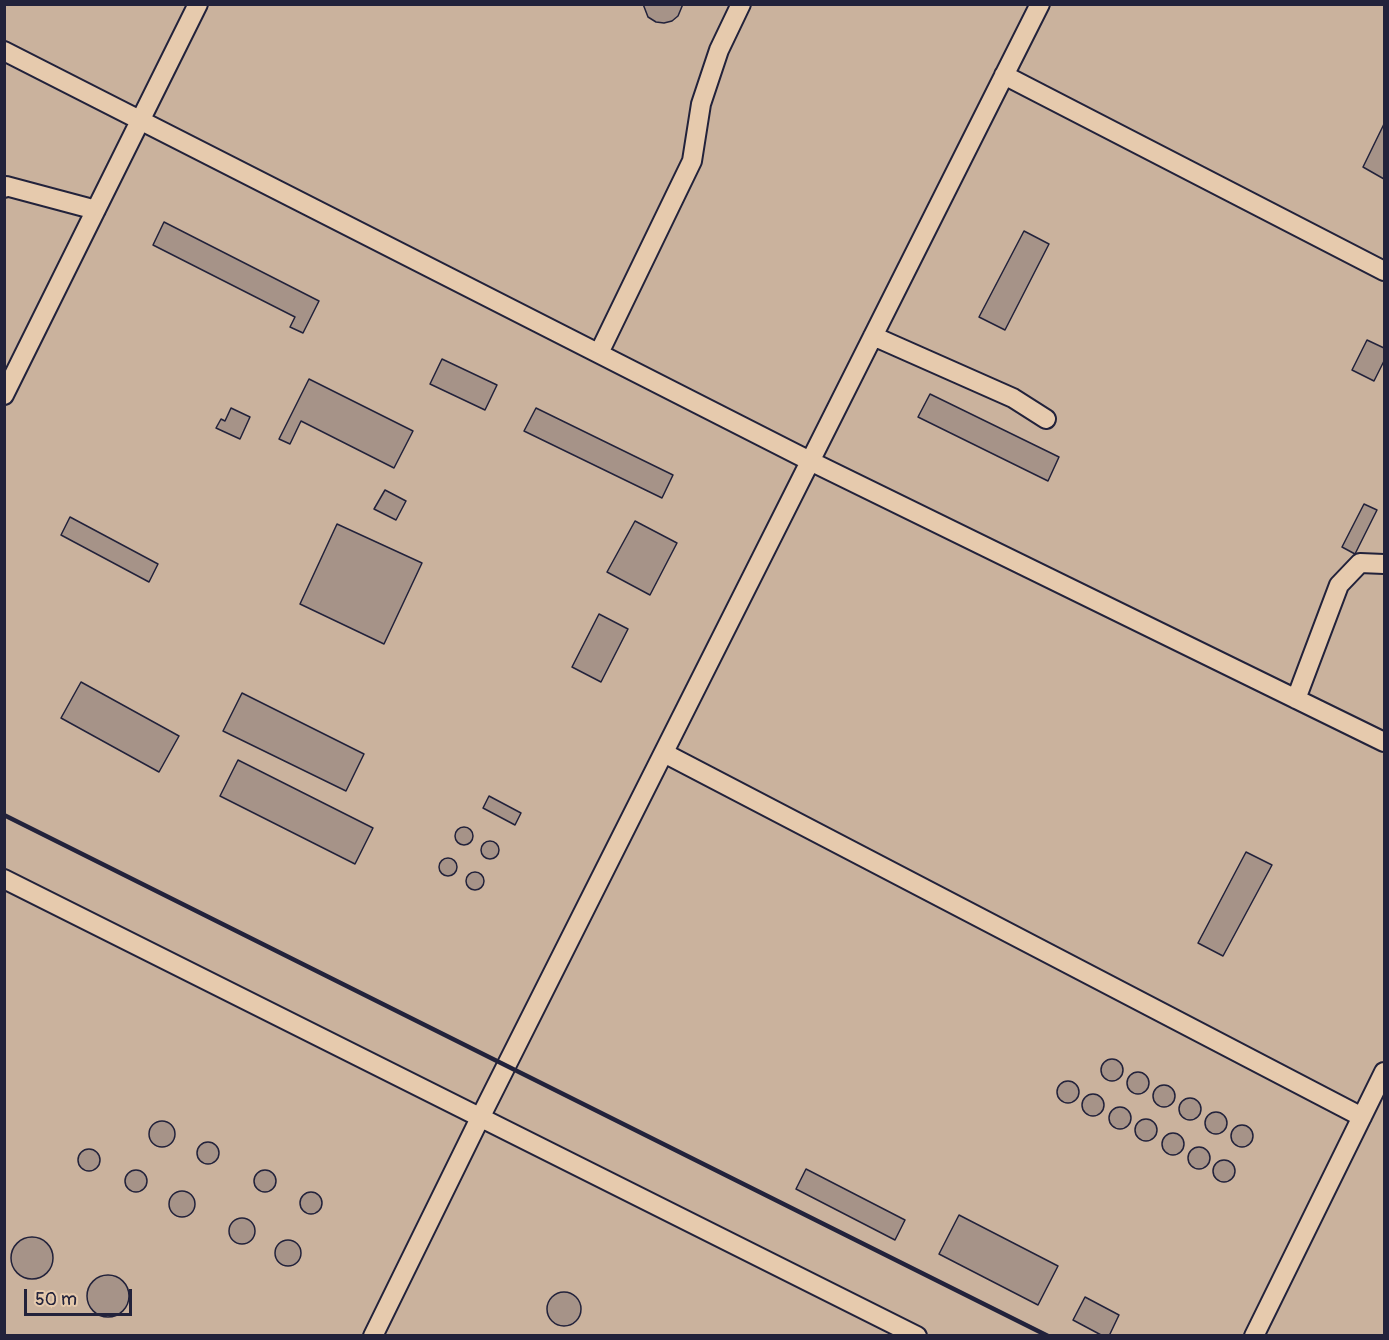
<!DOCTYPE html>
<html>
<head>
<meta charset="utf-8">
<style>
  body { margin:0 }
  #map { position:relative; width:1389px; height:1340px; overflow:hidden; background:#dac0a6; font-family:Pangolin,sans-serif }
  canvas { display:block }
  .frame { position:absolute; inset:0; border:6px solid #22223b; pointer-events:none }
  .scale { position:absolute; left:24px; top:1289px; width:108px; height:27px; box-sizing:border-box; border:3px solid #22223b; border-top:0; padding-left:8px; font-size:18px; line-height:21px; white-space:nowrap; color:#22223b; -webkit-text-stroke:4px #e6caad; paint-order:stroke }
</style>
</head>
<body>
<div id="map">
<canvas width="1389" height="1340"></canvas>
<div class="frame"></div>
<div class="scale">50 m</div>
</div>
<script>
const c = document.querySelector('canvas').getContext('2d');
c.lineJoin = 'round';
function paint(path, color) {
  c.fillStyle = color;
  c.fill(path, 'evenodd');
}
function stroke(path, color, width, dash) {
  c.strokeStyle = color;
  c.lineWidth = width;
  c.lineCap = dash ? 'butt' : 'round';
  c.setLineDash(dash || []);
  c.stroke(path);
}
paint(new Path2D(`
  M5,5H1384V1335H5Z`), '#cab29d');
const building = new Path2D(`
  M643,4H683L678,16L672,21L664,23L656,22L648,17Z
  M1384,124V179L1363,167Z
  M164,222L319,301L303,333L290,327L295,317L153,245Z
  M1024,231L1049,244L1005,330L979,317Z
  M1367,340L1384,348V361L1374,381L1352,370Z
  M442,359L497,385L485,410L430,384Z
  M309,379L413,431L394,468L301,421L290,444L279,439Z
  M930,394L1059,457L1048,481L918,417Z
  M231,408L250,417L240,439L216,428L221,419L225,421Z
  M536,408L673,475L662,498L524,431Z
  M385,490L406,501L396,520L374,509Z
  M1364,504L1377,510L1355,554L1342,547Z
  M70,517L158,564L149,582L61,535Z
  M635,521L677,543L650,595L607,572Z
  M337,524L422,563L384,644L300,604Z
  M599,614L628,629L601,682L572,667Z
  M81,682L179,736L159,772L61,718Z
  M242,693L364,754L346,791L223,731Z
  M238,760L373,828L355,864L220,796Z
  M489,796L521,813L515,825L483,808Z
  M455 836a9 9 0 1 1 18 0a9 9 0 1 1-18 0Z
  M481 850a9 9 0 1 1 18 0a9 9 0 1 1-18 0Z
  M1246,852L1272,865L1223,956L1198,943Z
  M439 867a9 9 0 1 1 18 0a9 9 0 1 1-18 0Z
  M466 881a9 9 0 1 1 18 0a9 9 0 1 1-18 0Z
  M1101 1070a11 11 0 1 1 22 0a11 11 0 1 1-22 0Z
  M1127 1083a11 11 0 1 1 22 0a11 11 0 1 1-22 0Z
  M1057 1092a11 11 0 1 1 22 0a11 11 0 1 1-22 0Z
  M1153 1096a11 11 0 1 1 22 0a11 11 0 1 1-22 0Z
  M1082 1105a11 11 0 1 1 22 0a11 11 0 1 1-22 0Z
  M1179 1109a11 11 0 1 1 22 0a11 11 0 1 1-22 0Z
  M1109 1118a11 11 0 1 1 22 0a11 11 0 1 1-22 0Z
  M1205 1123a11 11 0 1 1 22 0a11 11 0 1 1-22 0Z
  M1135 1130a11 11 0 1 1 22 0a11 11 0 1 1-22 0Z
  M149 1134a13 13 0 1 1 26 0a13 13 0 1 1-26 0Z
  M1231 1136a11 11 0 1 1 22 0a11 11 0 1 1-22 0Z
  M1162 1144a11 11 0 1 1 22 0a11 11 0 1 1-22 0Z
  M197 1153a11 11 0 1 1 22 0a11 11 0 1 1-22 0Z
  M1188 1158a11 11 0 1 1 22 0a11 11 0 1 1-22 0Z
  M78 1160a11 11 0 1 1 22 0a11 11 0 1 1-22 0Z
  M1213 1171a11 11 0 1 1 22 0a11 11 0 1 1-22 0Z
  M806,1169L905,1220L895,1240L796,1189Z
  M125 1181a11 11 0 1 1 22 0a11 11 0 1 1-22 0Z
  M254 1181a11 11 0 1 1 22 0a11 11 0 1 1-22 0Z
  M169 1204a13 13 0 1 1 26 0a13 13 0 1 1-26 0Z
  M300 1203a11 11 0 1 1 22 0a11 11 0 1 1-22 0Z
  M959,1215L1058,1266L1038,1305L939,1254Z
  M229 1231a13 13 0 1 1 26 0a13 13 0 1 1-26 0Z
  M11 1258a21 21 0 1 1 42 0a21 21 0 1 1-42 0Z
  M275 1253a13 13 0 1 1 26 0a13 13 0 1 1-26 0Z
  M87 1296a21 21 0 1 1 42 0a21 21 0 1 1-42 0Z
  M547 1309a17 17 0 1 1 34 0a17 17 0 1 1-34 0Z
  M1085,1297L1119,1315L1109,1336H1103L1073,1320Z`);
paint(building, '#a69388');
stroke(building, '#22223b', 1.5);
const minor = new Path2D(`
  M4,51L810,461L1384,742
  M1004,75L1384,271
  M4,188L6,186L96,210
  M873,336L1013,398L1046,419
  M599,353L692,161L701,104L719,50L741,4
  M4,395L198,4
  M1296,699L1339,585L1360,563L1384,564
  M664,753L1362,1117
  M4,879L917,1336
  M373,1336L481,1116L1040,4
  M1254,1336L1384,1072`);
stroke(minor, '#22223b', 22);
stroke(minor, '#e6caad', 18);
stroke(new Path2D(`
  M4,815L1048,1336`), '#22223b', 4.5);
</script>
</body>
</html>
